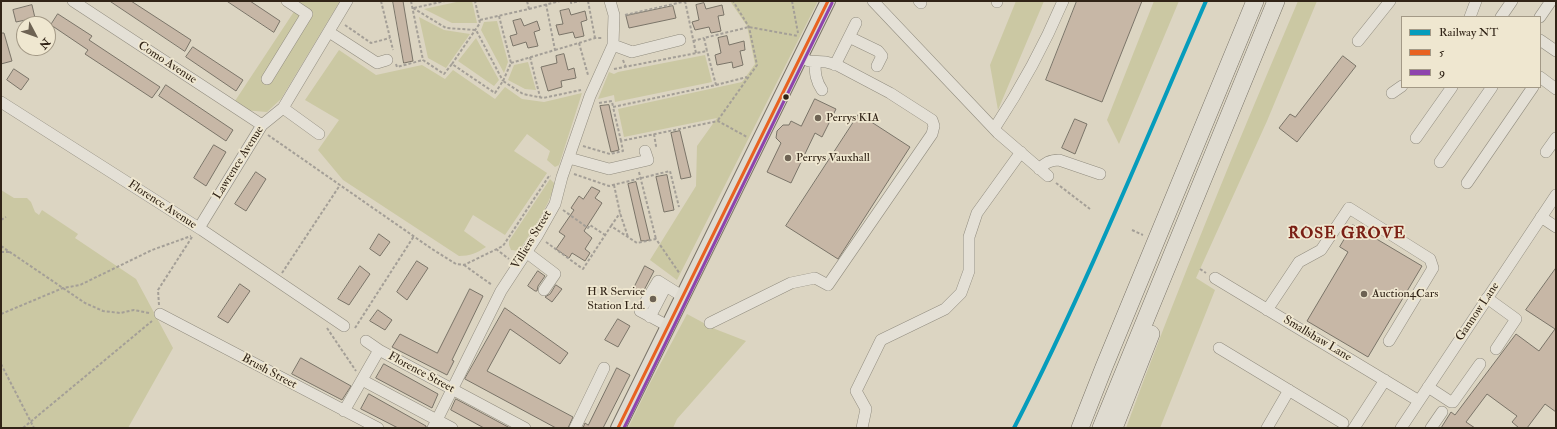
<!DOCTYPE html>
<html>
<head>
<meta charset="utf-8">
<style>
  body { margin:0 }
  #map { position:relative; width:1557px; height:429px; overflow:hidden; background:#dcd5c2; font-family:"IM FELL Double Pica",serif }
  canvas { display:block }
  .frame { position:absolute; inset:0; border:2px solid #312417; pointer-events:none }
  .legend { position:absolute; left:1401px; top:16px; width:140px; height:72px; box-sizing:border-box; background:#efe7d0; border:1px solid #a39986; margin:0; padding:5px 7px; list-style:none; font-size:12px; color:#312417 }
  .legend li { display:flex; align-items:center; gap:8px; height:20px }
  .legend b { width:20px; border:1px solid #a39986 }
  .north { position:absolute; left:16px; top:16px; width:40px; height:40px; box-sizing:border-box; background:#efe7d0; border:1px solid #a39986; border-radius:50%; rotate:131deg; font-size:11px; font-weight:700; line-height:16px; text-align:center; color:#312417 }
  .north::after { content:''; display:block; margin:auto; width:14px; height:18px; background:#6d6253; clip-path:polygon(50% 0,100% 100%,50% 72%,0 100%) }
</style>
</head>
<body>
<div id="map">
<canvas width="1557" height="429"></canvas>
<div class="frame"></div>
<ul class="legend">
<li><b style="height:5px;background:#059cbc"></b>Railway NT</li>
<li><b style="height:5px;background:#e86221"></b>5</li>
<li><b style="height:5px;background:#8e44ad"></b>9</li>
</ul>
<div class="north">N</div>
</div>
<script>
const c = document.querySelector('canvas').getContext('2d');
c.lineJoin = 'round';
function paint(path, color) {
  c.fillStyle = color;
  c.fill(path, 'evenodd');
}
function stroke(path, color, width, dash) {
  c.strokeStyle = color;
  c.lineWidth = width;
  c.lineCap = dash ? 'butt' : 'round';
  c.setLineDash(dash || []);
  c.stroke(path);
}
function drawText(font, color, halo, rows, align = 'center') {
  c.font = font + ' "IM FELL Double Pica",serif';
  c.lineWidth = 3.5;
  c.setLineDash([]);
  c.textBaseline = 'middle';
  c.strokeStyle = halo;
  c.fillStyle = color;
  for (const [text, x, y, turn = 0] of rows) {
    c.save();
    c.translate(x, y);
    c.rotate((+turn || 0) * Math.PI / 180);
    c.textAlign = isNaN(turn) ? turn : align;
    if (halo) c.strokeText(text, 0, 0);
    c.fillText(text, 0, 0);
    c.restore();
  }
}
paint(new Path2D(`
  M301,1H340L281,99L267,112L243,110L233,104Z
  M461,1H472L477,23H452L424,9Z
  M730,1H818L677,280L650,260L696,186L697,146L717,118L624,137L618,109L742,82L755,64L747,26Z
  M1016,1H1044L998,110L990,65Z
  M1154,1H1179L1119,144L1107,120Z
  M1298,1H1317L1267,121L1196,278L1215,290L1160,428H1126C1179,284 1238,142 1298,1Z
  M419,17L444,30L470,34L446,68L428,58Z
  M497,21L508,62L504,73L481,30L484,22Z
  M476,38L499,80L494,86L458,61Z
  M339,50L376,75L422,65L445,79L453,70L495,99L505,87L522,99L544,102L582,93L559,165L555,167L547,160L550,151L527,134L514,151L547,173L505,235L473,215L464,231L486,247C477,253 470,256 459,256L343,180L318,150L339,120L305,100Z
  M705,55L712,82L615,102L614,95L598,99L609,72L614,74L618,72Z
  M528,62L536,90L525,89L508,80L514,65Z
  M550,179L555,184C548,208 533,229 519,251L511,250L509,245V241Z
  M1,190L14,198H27L31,202L35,212L39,215L42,210L78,234L75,238L136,279L173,348L128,428H1Z
  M687,314L715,329L746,341L677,419L673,428H628L649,385Z`), '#cbc8a3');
const building = new Path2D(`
  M110,1H131L191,40L185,51Z
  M227,1H250L280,21L274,32Z
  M393,1H403L413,61L404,63Z
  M1077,1H1142L1102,102L1046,80Z
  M704,3L706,9L722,5L724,15L718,16L721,31L711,33L709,27L695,30L692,22L699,20L696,5Z
  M32,5L35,18L16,22L13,10Z
  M673,6L676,18L629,28L626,16Z
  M569,9L571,15L585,11L587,20L581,22L584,36L575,38L573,32L559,35L556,25L563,24L560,11Z
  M58,14L92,36L89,40L160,87L152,98L85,54L88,50L51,25Z
  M521,19L524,26L537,21L540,30L534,32L538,46L528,48L526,42L513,46L510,36L517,34L513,21Z
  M1,33H4L12,61L1,64Z
  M727,36L729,45L744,41L745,50L740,51L743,65L733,68L732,62L717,65L715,55L721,53L718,38Z
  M193,47L243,80L236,91L186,57Z
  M564,54L568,70L574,68L576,78L561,81L562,87L548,91L541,67L557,63L556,56Z
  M1343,56L1356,66L1297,142L1279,128L1290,114L1295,117Z
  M14,69L29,79L21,90L7,80Z
  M166,85L233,130L226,141L159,96Z
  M815,99L836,109L822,137L815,133L791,183L767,172L781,143L776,138L777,131L783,125H789L791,121L801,126Z
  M609,105L619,150L611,152L600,106Z
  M859,114L910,147L838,259L786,226Z
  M1075,119L1087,124L1075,154L1062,148Z
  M680,131L691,177L681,179L671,133Z
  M214,145L226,152L206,186L194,178Z
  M256,172L266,179L246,211L235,204Z
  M667,175L674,210L664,212L656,177Z
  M636,182L650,240L641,241L628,184Z
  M592,187L600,191L595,198L602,203L584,231L592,238L585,249L590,253L585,261L572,253L569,258L556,249L565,236L559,232L574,210L571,208L579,196L583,199Z
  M1353,225L1422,266L1368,357L1307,321L1348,252L1340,247Z
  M379,234L390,242L380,256L370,249Z
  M417,261L428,268L407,300L397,292Z
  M360,266L370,274L349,305L338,299Z
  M645,266L654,271L642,294L633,290Z
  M1556,268V412L1545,404L1527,428H1519L1512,422L1517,416L1487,394L1466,422L1475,428H1441L1451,412L1455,415L1516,334L1539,351L1555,329L1526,310Z
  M538,271L545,276L538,286L537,291H535L528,286Z
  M240,284L250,291L228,323L218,317Z
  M556,285L562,289L552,302L545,297L550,294Z
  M470,289L483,296L452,360L454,361L447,375L392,347L400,334L437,353Z
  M505,308L568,353L560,364L510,329L487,371L573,417L568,428H556L465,379Z
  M378,310L392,320L385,330L370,321Z
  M618,319L630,326L618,347L605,340Z
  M301,358L351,386L342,400L292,374Z
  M384,364L438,394L432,408L376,378Z
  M617,368L630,375L603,428H583L585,423L588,425Z
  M369,394L426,426V428H398L361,409Z
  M456,399L510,428H484L451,410Z`);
paint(building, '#c7b7a6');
stroke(building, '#7a7468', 1);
const minor = new Path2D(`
  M73,1L262,125
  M873,1L998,133L1048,176
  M919,1L921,3
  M997,1V2
  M1470,17L1476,1
  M1501,17L1512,1
  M1540,17L1551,1
  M329,32L377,63L387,60
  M849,37L878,51L882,56L877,66
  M1540,40L1556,51
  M1358,41L1390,1
  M613,45L632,52L680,40
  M815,62C815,74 816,81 822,90
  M835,65L856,23
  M1540,77L1556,89
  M267,79L307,14L287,1
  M1392,93L1402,86
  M1,102L202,230L344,326
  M283,108L319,134
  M994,129C1021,88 1044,46 1063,1
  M1416,138L1452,87
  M1546,152L1556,138
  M569,158L609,169L648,160L645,151
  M1440,162L1492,87
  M1039,169C1045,163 1050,160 1059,160L1100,174
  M1467,183L1533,87
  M1541,217L1556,227
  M199,228L262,125L283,108L347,1
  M526,252L555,274L544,290
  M1215,278L1419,401
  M1487,298L1516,319L1496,349
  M1267,310L1299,262L1321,250L1349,208L1430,259L1433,268L1389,341
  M160,314L378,428
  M650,317L666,286
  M710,323L791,283L815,278L828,285L932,134L934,126L932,120L890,93L837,65L826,62L809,61L800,57
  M668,326L640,311L658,281L682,296
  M366,341L379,350L525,428
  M1219,348L1343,423
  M362,380L452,428
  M1428,387L1451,402H1453L1480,364
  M344,411L379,350
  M433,428L501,291L537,236L555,204L562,177L590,96L613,45L614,15L610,1
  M575,428L604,368
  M862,428L866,409L856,391L881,340L945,309L961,293L969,271V237L977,213L1021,152
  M1267,428L1289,390
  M1354,428L1385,380
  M1401,428L1556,195
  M1431,428L1442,412`);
const major = new Path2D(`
  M618,428L828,1`);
const highway = new Path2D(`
  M1080,428L1104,367L1255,1
  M1101,428L1276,1
  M1114,428L1151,334`);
stroke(minor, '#918c7f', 12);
stroke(major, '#7a7468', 16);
stroke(highway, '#7a7468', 18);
stroke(new Path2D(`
  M381,1L393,50
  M411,1L423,60L444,74L452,64L495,93L503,81L523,94L543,98L581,90
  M571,1V3L580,1
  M588,1L595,38
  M685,1L696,53
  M792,1L798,33
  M413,8L446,28L476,30L503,81
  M414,8L445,1
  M529,9L560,1
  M625,15L687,1
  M499,16L511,63L503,81
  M480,20L529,9L527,1
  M345,25L371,43L390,38
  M693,41L704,38
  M579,43L595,38H603
  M555,50L579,43L588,75
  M530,57L540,97
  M623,60L626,68
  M511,63L555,50L546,4
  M396,64L397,67L423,60
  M452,64L480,23L475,1
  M614,69L707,51L704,38L749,27L798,36
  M716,85L747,77
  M599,103L612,101L613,107
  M718,120L757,65L749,27L733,1
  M654,134L656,146L654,147
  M268,135L432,249L456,264L464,265L503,246L549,176H551
  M621,141L613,107L716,85L707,51
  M583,146L610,154L623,151L621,141L718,121L747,137
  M639,172L656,239
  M574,174L609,186L670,171L679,207
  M1056,183L1090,209
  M614,185L620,213L628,237
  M563,210L588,228L590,225L605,235
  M1,220L6,217
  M611,226L620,213
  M1132,230L1143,235
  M546,242L583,269L611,226L637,243L656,239L680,274
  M1,246L85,303L103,311L120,313L134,310L149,313
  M496,249L509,259
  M1,252H9
  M464,265L492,285
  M1200,269L1206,273
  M282,273L340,185
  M159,305L158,290L192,237
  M1,314L63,288L80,285L152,250L191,236
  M327,328L356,371
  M355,328L414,236
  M1,364L34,428
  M23,428L152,321`), '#a49f97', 2, [3, 2]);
stroke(minor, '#e4e0d6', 11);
stroke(major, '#dfdbd0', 14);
stroke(highway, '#dfdbd0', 17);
stroke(new Path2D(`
  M618,428L828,1`), '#e86221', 3);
stroke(new Path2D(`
  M624,428L832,3`), '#8e44ad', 3);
stroke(new Path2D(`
  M1014,428C1085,289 1144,144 1206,1`), '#059cbc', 4);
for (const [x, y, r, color] of [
  [786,97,3.5,"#312417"],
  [818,118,4,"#6d6253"],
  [788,158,4,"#6d6253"],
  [1364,294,4,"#6d6253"],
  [653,299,4,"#6d6253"]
]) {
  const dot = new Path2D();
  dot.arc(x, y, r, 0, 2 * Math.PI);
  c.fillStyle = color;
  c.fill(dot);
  stroke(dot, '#efe7d0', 1.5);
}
drawText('12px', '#312417', '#efe7d0', [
  ["Como Avenue",167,63,33],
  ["Lawrence Avenue",239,163,-58],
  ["Florence Avenue",162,205,33],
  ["Villiers Street",532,240,-59],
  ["Gannow Lane",1478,312,-56],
  ["Smallshaw Lane",1317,339,31],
  ["Brush Street",269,372,28],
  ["Florence Street",421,373,28]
]);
drawText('12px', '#312417', '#efe7d0', [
  ["Perrys KIA",826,118],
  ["Perrys Vauxhall",796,158],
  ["H R Service",645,292,"right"],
  ["Station Ltd.",645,306,"right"],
  ["Auction4Cars",1372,294]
], 'left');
c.letterSpacing = '1px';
drawText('bold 16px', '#7a1f14', '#efe7d0', [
  ["ROSE GROVE",1347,235]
]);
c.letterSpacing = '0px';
</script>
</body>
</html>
